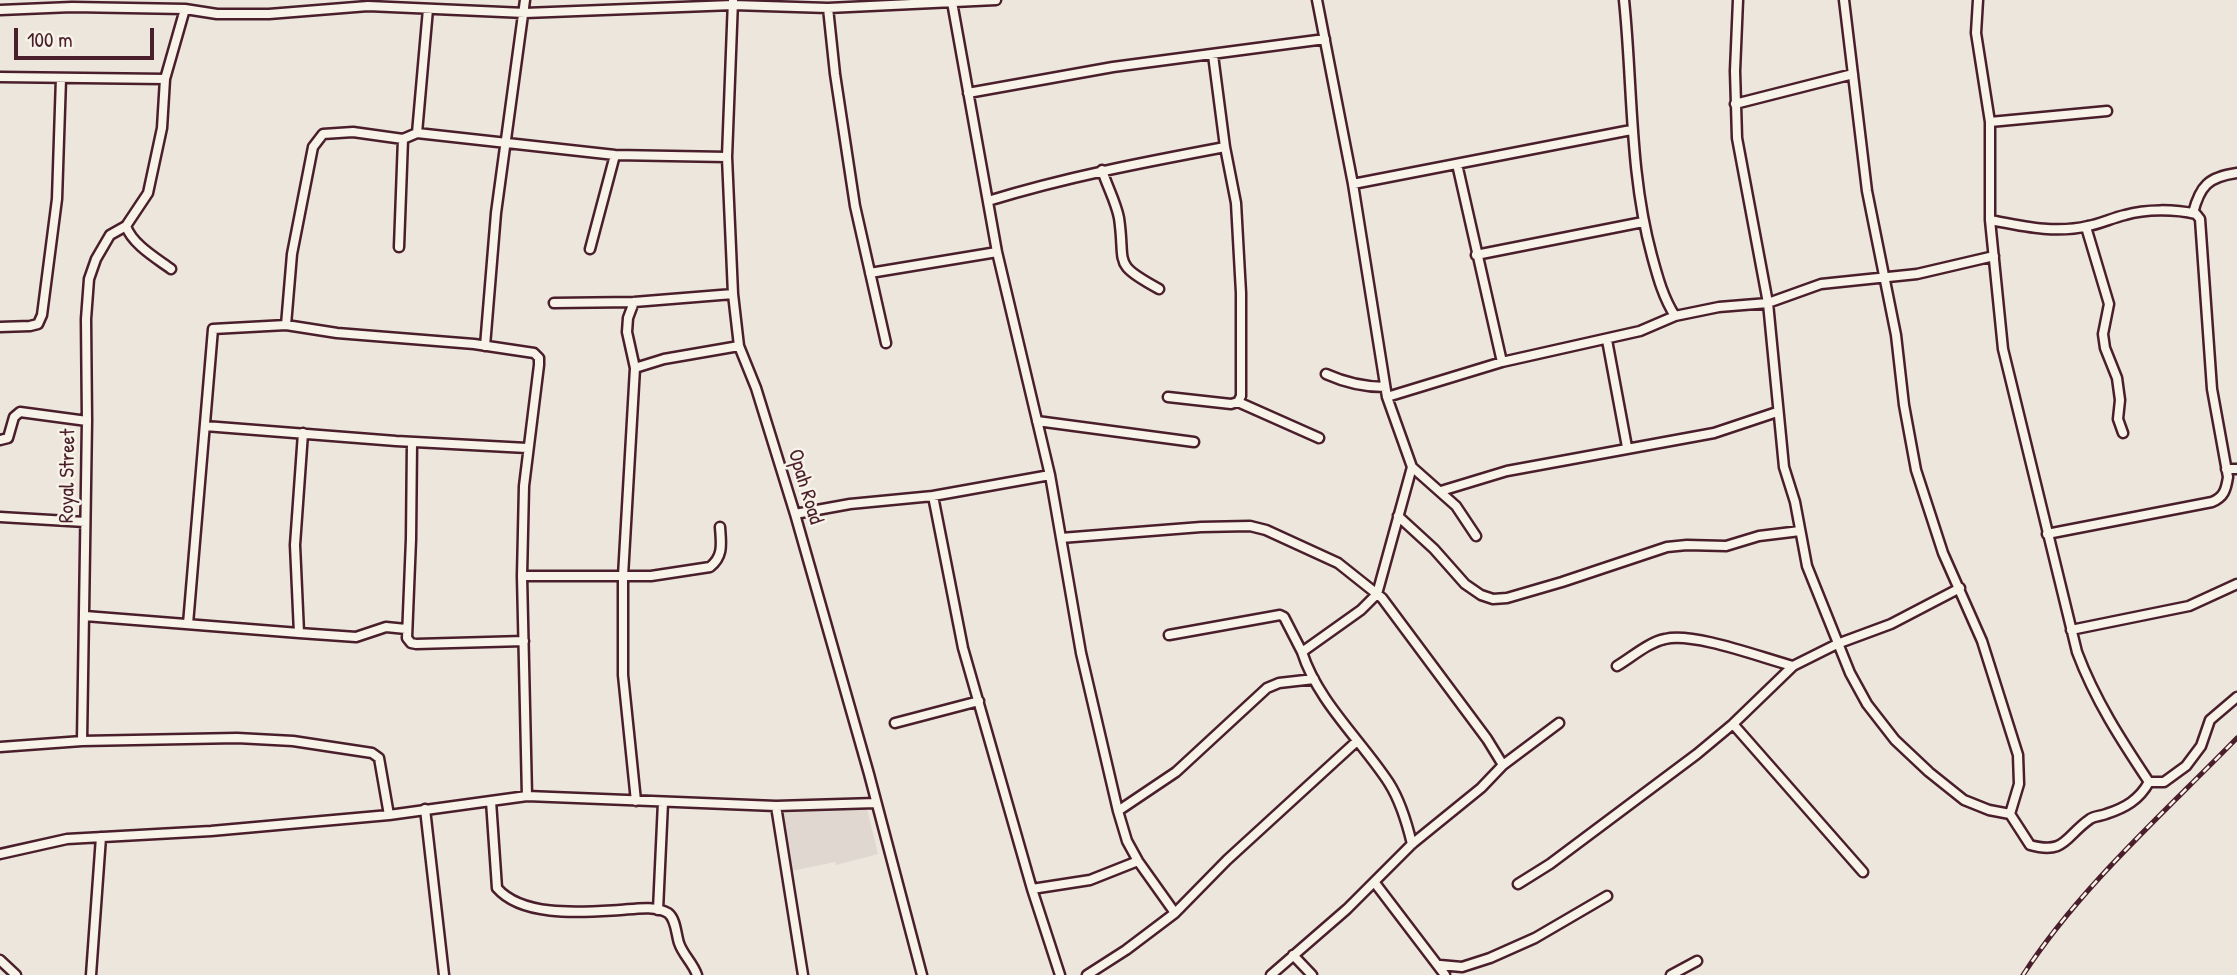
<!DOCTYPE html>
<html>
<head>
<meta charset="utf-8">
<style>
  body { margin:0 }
  #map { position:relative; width:2237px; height:975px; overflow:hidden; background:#ece6dd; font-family:"Patrick Hand",sans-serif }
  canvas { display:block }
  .scale { position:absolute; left:14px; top:28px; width:140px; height:32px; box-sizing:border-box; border:4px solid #4a1f2b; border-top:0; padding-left:9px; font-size:21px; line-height:24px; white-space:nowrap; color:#4a1f2b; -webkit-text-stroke:5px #f7f3e8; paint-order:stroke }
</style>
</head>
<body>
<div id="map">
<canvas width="2237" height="975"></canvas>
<div class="scale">100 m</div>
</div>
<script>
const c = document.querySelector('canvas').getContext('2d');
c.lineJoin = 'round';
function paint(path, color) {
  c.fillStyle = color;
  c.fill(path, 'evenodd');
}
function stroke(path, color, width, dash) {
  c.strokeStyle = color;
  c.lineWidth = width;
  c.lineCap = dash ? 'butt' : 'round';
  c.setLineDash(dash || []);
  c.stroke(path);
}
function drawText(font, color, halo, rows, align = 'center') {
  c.font = font + ' "Patrick Hand",sans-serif';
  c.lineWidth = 5;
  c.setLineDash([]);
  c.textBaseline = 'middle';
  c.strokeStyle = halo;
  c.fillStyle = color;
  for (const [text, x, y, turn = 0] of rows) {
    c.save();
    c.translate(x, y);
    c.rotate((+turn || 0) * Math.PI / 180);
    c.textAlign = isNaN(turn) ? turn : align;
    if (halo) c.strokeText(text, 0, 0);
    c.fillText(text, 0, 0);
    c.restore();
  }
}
paint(new Path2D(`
  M867,809L878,854L836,865L835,862L791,871L783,810Z`), '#e0d7d0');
const street = new Path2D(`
  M733,0L727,157L733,294L739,346L756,388L795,514L869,774L922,975
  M1317,0L1353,184L1387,397L1412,467L1456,506L1476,536
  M1624,0C1633,86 1629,172 1652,256C1658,278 1663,297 1675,316
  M1738,0L1735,71L1737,138L1768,303L1784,467L1795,502L1807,566L1850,673L1867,704L1895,740L1929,772L1964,800L1989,810L2010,814L2019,784L2018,755L1982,641L1943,553L1916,470L1904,405L1896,335L1867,191L1844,0
  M1978,0L1976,33L1990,122V220L2003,349L2077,652C2095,700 2121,740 2149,782
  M952,2L997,252L1050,475L1061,538L1201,527L1250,526L1266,530L1338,563L1382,598L1487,739L1503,765L1481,788L1412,844L1347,909L1271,975
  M828,8L835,74L855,206L886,343
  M0,10L72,7L185,9L217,14H269L368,6L525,13L733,5L828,8L996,0
  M0,77L165,79L185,9
  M968,93L1113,67L1325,39
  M1735,104L1853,74
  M1990,122L2107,111
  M417,133L428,9
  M1457,164L1502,362
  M1102,170C1107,186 1116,202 1119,218C1126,265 1111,263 1159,289
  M1353,184L1631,130
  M988,201C1066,177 1145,162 1225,147
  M2193,213C2200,186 2208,177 2237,173
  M1990,220C2022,226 2055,234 2088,226C2100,224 2112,218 2125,215C2146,209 2174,209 2196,214L2200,219L2212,389L2228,477C2226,490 2224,497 2212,502L2047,534
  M126,226C132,244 156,258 171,269
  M2086,227L2109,304L2103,334L2105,348L2117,378L2120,400L2118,419L2123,433
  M399,247L403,139
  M590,249L615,155
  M1476,255L1643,222
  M870,273L997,252
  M634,302L628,318L627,332L635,368L623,576V675L636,801
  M554,303L634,302L733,294
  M286,325L292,254L313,147L323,134L353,132L403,139L417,133L615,155L727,157
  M0,327L30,326L38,324L42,315L57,199L61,78
  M1607,340L1627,447
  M485,346L496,213L525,0
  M635,368L664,359L739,346
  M1326,374C1346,383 1363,387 1385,387
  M1168,397L1231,404L1238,402L1241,396V293L1236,203L1225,147L1213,55
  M1387,397L1502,362L1640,331L1675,316L1719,307L1768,303L1821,284L1917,274L1994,256
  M1238,402L1319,438
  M1037,421L1194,442
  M205,426L396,441L527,448
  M303,433L295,545L299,633L356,637L386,627L406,629
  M0,440L8,438L14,417L20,412L87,421
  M412,442L411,539L407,638L411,643L416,644L524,641
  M2226,469H2237
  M1441,491L1507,471L1714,433L1777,412
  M933,496L963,648L1032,889L1090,880L1138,861
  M795,514L850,504L933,496L1050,475
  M1398,516L1434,549L1465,584L1481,595L1493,599L1507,598L1562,582L1667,547L1687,545L1726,546L1759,536L1800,531
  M0,517L85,522
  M1061,538L1081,653L1118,811L1127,841L1138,861L1175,913L1227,860L1357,741
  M522,576H651L710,567C724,556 721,543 720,527
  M85,616L299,633
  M188,624L213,329L286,325L337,333L474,344L534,353L539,358V365L524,486L522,576L527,796
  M2071,630L2189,606L2237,584
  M1169,635L1280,615L1284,617L1302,652
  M1617,666C1632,657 1649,642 1665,639C1695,632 1762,658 1793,666
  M895,723L979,701
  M1733,724L1863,872
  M82,741L87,421L86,319L89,279L96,259L110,235L126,226L148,193L162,128L165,79
  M0,747L82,741L237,738L293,741L372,753L379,758L389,815
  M1503,765L1559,723
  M2149,782H2164L2186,766L2201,746L2210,720L2237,697
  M491,801L497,888C523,918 584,912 620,910C634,909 655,905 668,913C676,919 676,934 679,943C683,955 693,963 697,975
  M776,806L803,975
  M425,809L444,975
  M1118,811L1176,772L1267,688L1279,683L1314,679
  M2010,814L2030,845C2066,855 2065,836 2090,819C2094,816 2101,816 2106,814C2125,808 2139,800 2149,782
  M1412,844C1407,823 1401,802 1389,783C1361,740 1318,702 1302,652L1361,610L1377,594L1412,467
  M0,854L67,839L211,831L389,815L527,796L776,806L876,803
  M1375,883L1445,975
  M1518,884L1550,864L1697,754L1733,724L1793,666L1837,644L1891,624L1960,588
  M1032,889L1060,975
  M658,910L663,802
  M1293,955L1312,975
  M0,960L16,975
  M1440,965L1462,967L1490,958L1535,938L1607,896
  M91,975L101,837
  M1087,975L1126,950L1175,913
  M1671,975L1697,961`);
stroke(street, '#4a1f2b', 13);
stroke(street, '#f7f3e8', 8);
const rail = new Path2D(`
  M2023,975C2080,887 2164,813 2237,738`);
stroke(rail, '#4a1f2b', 5);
stroke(rail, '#f7f3e8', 2.5, [8]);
drawText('21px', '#4a1f2b', '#f7f3e8', [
  ["Royal Street",68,476,-89],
  ["Opah Road",805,487,73]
]);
</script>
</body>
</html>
